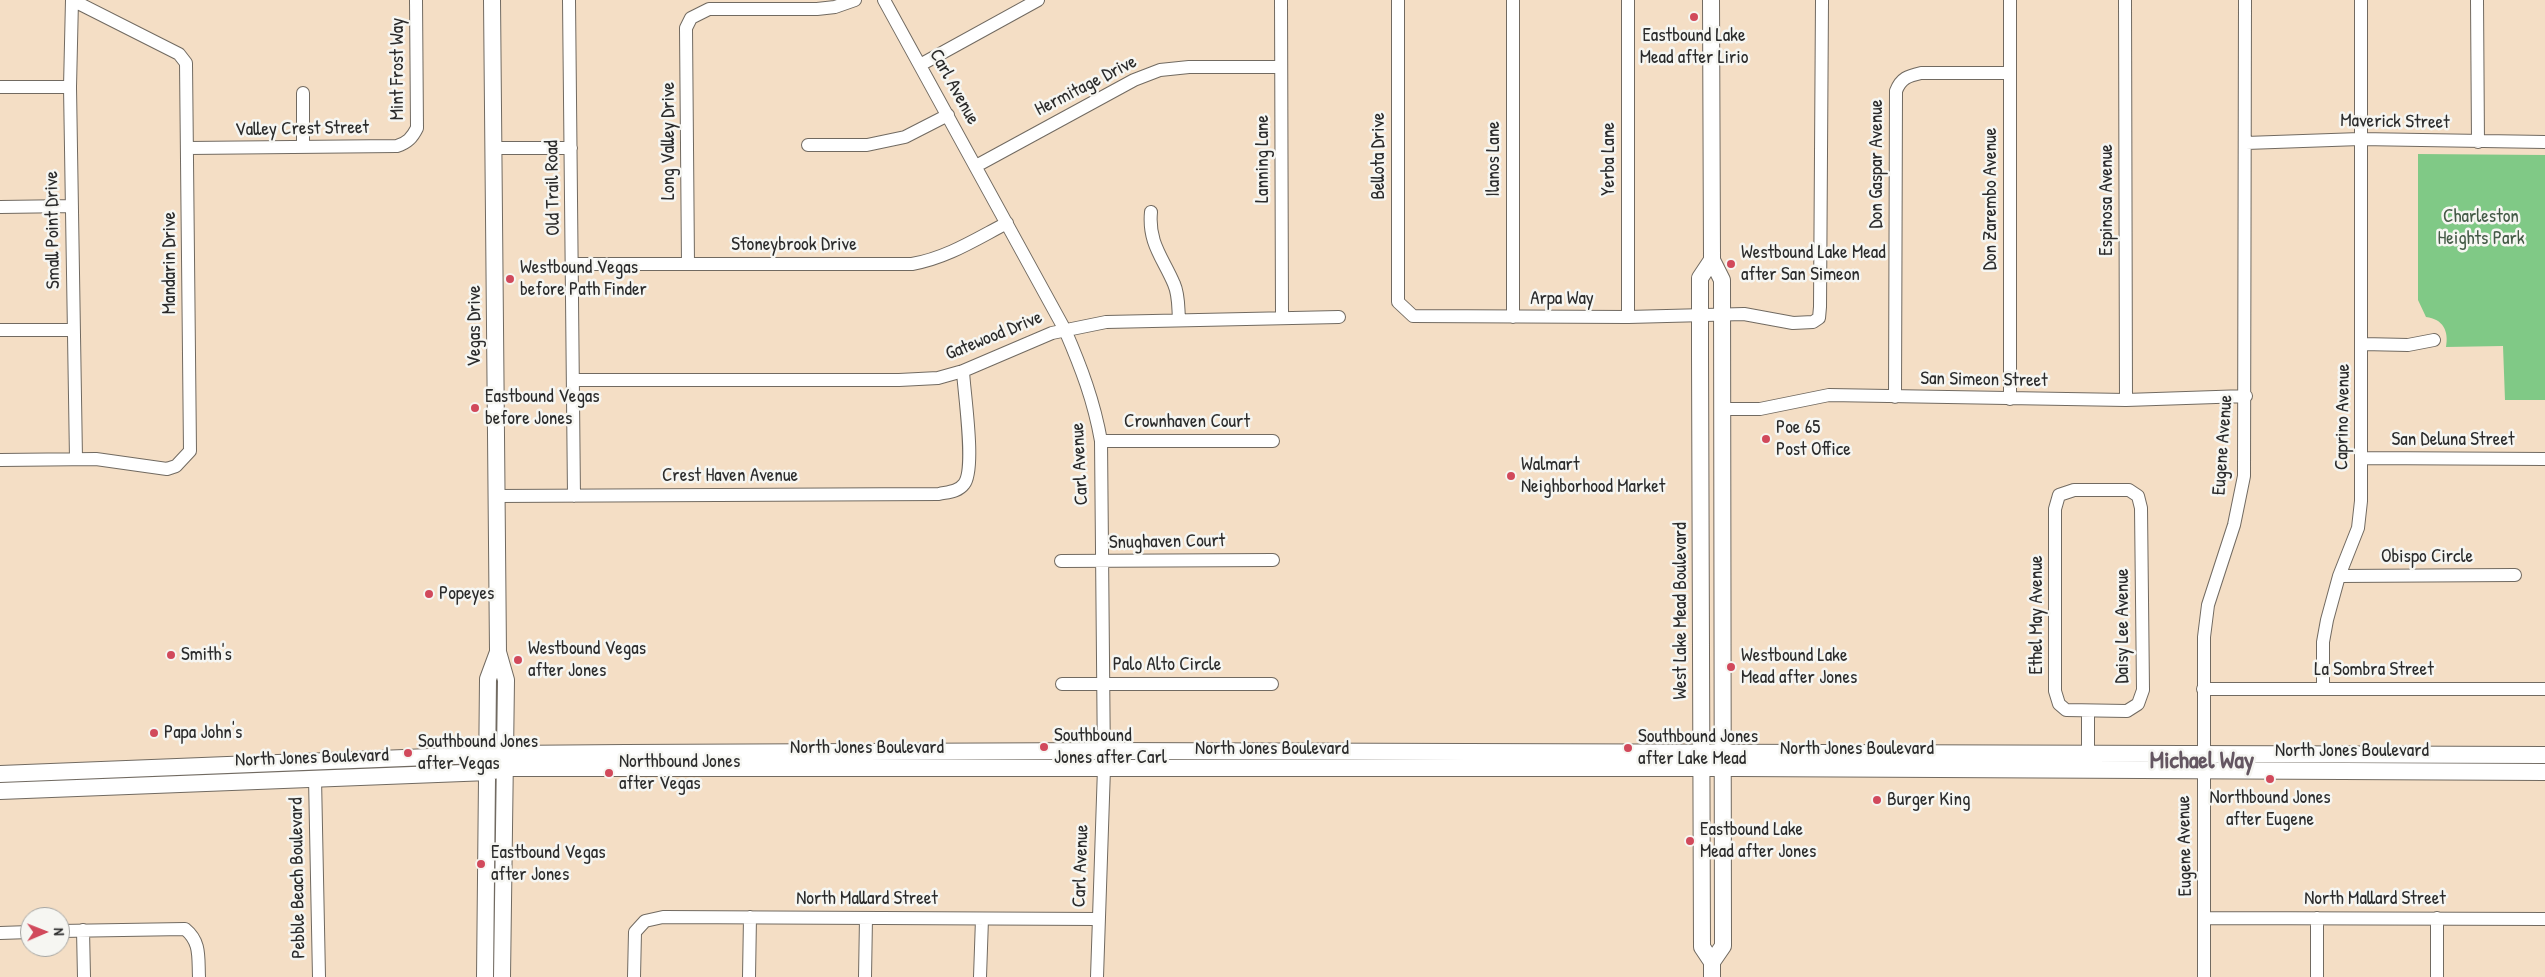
<!DOCTYPE html>
<html>
<head>
<meta charset="utf-8">
<style>
  body { margin:0 }
  #map { position:relative; width:2545px; height:977px; overflow:hidden; background:#f4dec5; font-family:"Patrick Hand",sans-serif }
  canvas { display:block }
  .north { position:absolute; left:20px; top:907px; width:50px; height:50px; box-sizing:border-box; background:#f6f6f2; border:1px solid #a5a5a2; border-radius:50%; rotate:89deg; font-size:14px; font-weight:700; line-height:20px; text-align:center; color:#2b2b2b }
  .north::after { content:''; display:block; margin:auto; width:18px; height:22px; background:#d1495b; clip-path:polygon(50% 0,100% 100%,50% 72%,0 100%) }
</style>
</head>
<body>
<div id="map">
<canvas width="2545" height="977"></canvas>
<div class="north">N</div>
</div>
<script>
const c = document.querySelector('canvas').getContext('2d');
c.lineJoin = 'round';
function paint(path, color) {
  c.fillStyle = color;
  c.fill(path, 'evenodd');
}
function stroke(path, color, width, dash) {
  c.strokeStyle = color;
  c.lineWidth = width;
  c.lineCap = dash ? 'butt' : 'round';
  c.setLineDash(dash || []);
  c.stroke(path);
}
function drawText(font, color, halo, rows, align = 'center') {
  c.font = font + ' "Patrick Hand",sans-serif';
  c.lineWidth = 5;
  c.setLineDash([]);
  c.textBaseline = 'middle';
  c.strokeStyle = halo;
  c.fillStyle = color;
  for (const [text, x, y, turn = 0] of rows) {
    c.save();
    c.translate(x, y);
    c.rotate((+turn || 0) * Math.PI / 180);
    c.textAlign = isNaN(turn) ? turn : align;
    if (halo) c.strokeText(text, 0, 0);
    c.fillText(text, 0, 0);
    c.restore();
  }
}
paint(new Path2D(`
  M2418,154L2545,155V400H2505L2503,346L2446,347C2449,331 2443,319 2426,317L2418,300Z`), '#80c986');
const minor = new Path2D(`
  M72,0L70,87L76,459
  M569,0L574,496
  M884,0L1065,330C1081,367 1094,401 1101,441L1104,768L1097,977
  M1281,0L1282,318
  M1398,0V302L1413,316L1628,317L1744,314L1793,323L1813,322L1819,318L1820,307L1822,0
  M1628,0V317
  M2125,0L2126,400
  M2477,0L2478,142
  M920,65L1038,0
  M0,87H70
  M303,93V147
  M2246,143L2360,139L2545,142
  M808,145H867L905,137L948,115
  M188,148L397,146C407,143 412,138 417,128L416,0
  M493,148H571
  M976,166L1134,80L1160,70L1189,67H1281
  M0,207L72,206
  M1151,212C1148,243 1163,258 1174,284C1179,295 1178,307 1179,319
  M572,264H912C947,258 976,239 1007,223
  M688,264L686,28L691,18L709,9H817L835,7L855,0
  M1513,317V0
  M0,330H73
  M2363,344L2408,345L2434,340
  M573,380H899L938,378L963,371L1052,333L1106,322L1339,317
  M1895,397L1896,91C1901,78 1908,76 1921,73H2010
  M2010,399V0
  M1723,409H1760L1829,395L2126,400L2246,396
  M1101,441H1273
  M2361,458L2545,459
  M0,460L96,459L167,469L176,466L190,451L186,63L179,54L72,0
  M2074,490H2129L2138,496L2141,508L2143,690L2138,704L2127,711L2066,710L2059,704L2055,691V509L2059,495Z
  M496,496L939,494C948,492 958,492 964,484C976,469 964,393 963,371
  M1061,561L1273,560
  M2339,576L2515,575
  M1062,684H1272
  M2203,689H2545
  M2323,689V642L2327,620L2339,576L2358,528L2361,501V0
  M2088,754V711
  M315,778L319,977
  M2204,918L2545,919
  M2437,918V977
  M83,930L84,977
  M60,931L185,929C201,942 198,957 199,977
  M0,933L30,932
  M634,977L635,932L645,921L663,917L1098,919
  M749,977L750,917
  M865,977L866,918
  M980,977L982,919
  M2204,977V637L2208,605L2234,525L2244,476L2245,0
  M2317,977V918`);
const major = new Path2D(`
  M492,0L498,652L506,680L502,977
  M1711,0L1712,260L1722,280L1723,946L1712,962
  M0,774L505,754L626,753L1104,751L2545,755
  M0,791L489,772L506,768H1737L2545,772
  M485,977L488,679L498,652
  M1712,977V962L1702,947L1700,355V278L1712,260`);
stroke(minor, '#716a61', 14);
stroke(major, '#716a61', 18);
stroke(minor, '#fff', 12);
stroke(major, '#fff', 16);
for (const [x, y, r, color] of [
  [1694,17,5,"#d1495b"],
  [1731,264,5,"#d1495b"],
  [510,279,5,"#d1495b"],
  [475,408,5,"#d1495b"],
  [1766,439,5,"#d1495b"],
  [1511,476,5,"#d1495b"],
  [429,594,5,"#d1495b"],
  [171,655,5,"#d1495b"],
  [518,660,5,"#d1495b"],
  [1731,667,5,"#d1495b"],
  [154,733,5,"#d1495b"],
  [1044,747,5,"#d1495b"],
  [1628,748,5,"#d1495b"],
  [408,753,5,"#d1495b"],
  [609,773,5,"#d1495b"],
  [2270,779,5,"#d1495b"],
  [1877,800,5,"#d1495b"],
  [1690,841,5,"#d1495b"],
  [481,864,5,"#d1495b"]
]) {
  const dot = new Path2D();
  dot.arc(x, y, r, 0, 2 * Math.PI);
  c.fillStyle = color;
  c.fill(dot);
  stroke(dot, '#f6f6f2', 2);
}
drawText('19px', '#2b2b2b', '#f6f6f2', [
  ["Eastbound Lake",1694,36,"center"],
  ["Mead after Lirio",1694,58,"center"],
  ["Westbound Lake Mead",1741,253],
  ["after San Simeon",1741,275],
  ["Westbound Vegas",520,268],
  ["before Path Finder",520,290],
  ["Eastbound Vegas",485,397],
  ["before Jones",485,419],
  ["Poe 65",1776,428],
  ["Post Office",1776,450],
  ["Walmart",1521,465],
  ["Neighborhood Market",1521,487],
  ["Popeyes",439,594],
  ["Westbound Vegas",528,649],
  ["after Jones",528,671],
  ["Smith's",181,655],
  ["Westbound Lake",1741,656],
  ["Mead after Jones",1741,678],
  ["Papa John's",164,733],
  ["Southbound",1054,736],
  ["Jones after Carl",1054,758],
  ["Southbound Jones",1638,737],
  ["after Lake Mead",1638,759],
  ["Southbound Jones",418,742],
  ["after Vegas",418,764],
  ["Northbound Jones",619,762],
  ["after Vegas",619,784],
  ["Northbound Jones",2270,798,"center"],
  ["after Eugene",2270,820,"center"],
  ["Burger King",1887,800],
  ["Eastbound Lake",1700,830],
  ["Mead after Jones",1700,852],
  ["Eastbound Vegas",491,853],
  ["after Jones",491,875]
], 'left');
drawText('19px', '#2b2b2b', '#f6f6f2', [
  ["Mint Frost Way",398,69,-90],
  ["Hermitage Drive",1086,86,-27],
  ["Carl Avenue",954,87,61],
  ["Maverick Street",2395,122,1],
  ["Valley Crest Street",302,129,-1],
  ["Long Valley Drive",669,141,-90],
  ["Bellota Drive",1379,156,-90],
  ["Lanning Lane",1263,159,-90],
  ["Ilanos Lane",1494,159,-90],
  ["Yerba Lane",1609,159,-90],
  ["Don Gaspar Avenue",1877,164,-90],
  ["Old Trail Road",553,188,-91],
  ["Don Zarembo Avenue",1991,199,-90],
  ["Espinosa Avenue",2107,200,-90],
  ["Small Point Drive",53,230,-91],
  ["Stoneybrook Drive",794,245],
  ["Mandarin Drive",170,263,-90],
  ["Arpa Way",1562,299],
  ["Vegas Drive",475,326,-90],
  ["Gatewood Drive",994,336,-22],
  ["San Simeon Street",1984,380,1],
  ["Caprino Avenue",2343,417,-89],
  ["Crownhaven Court",1187,422],
  ["San Deluna Street",2453,440],
  ["Eugene Avenue",2223,445,-86],
  ["Carl Avenue",1080,464,-93],
  ["Crest Haven Avenue",730,476],
  ["Snughaven Court",1167,542,-1],
  ["Obispo Circle",2427,557],
  ["West Lake Mead Boulevard",1681,611,-90],
  ["Ethel May Avenue",2037,615,-90],
  ["Daisy Lee Avenue",2123,626,-90],
  ["Palo Alto Circle",1167,665],
  ["La Sombra Street",2374,670],
  ["North Jones Boulevard",867,748],
  ["North Jones Boulevard",1272,749],
  ["North Jones Boulevard",1857,749],
  ["North Jones Boulevard",2352,751],
  ["North Jones Boulevard",312,758,-2],
  ["Eugene Avenue",2185,846,-91],
  ["Carl Avenue",1081,866,-88],
  ["Pebble Beach Boulevard",298,878,-91],
  ["North Mallard Street",867,899],
  ["North Mallard Street",2375,899]
]);
drawText('19px', '#445a46', '#f6f6f2', [
  ["Charleston",2481,217],
  ["Heights Park",2481,239]
]);
drawText('bold 24px', '#645661', '#f6f6f2', [
  ["Michael Way",2202,762]
]);
</script>
</body>
</html>
